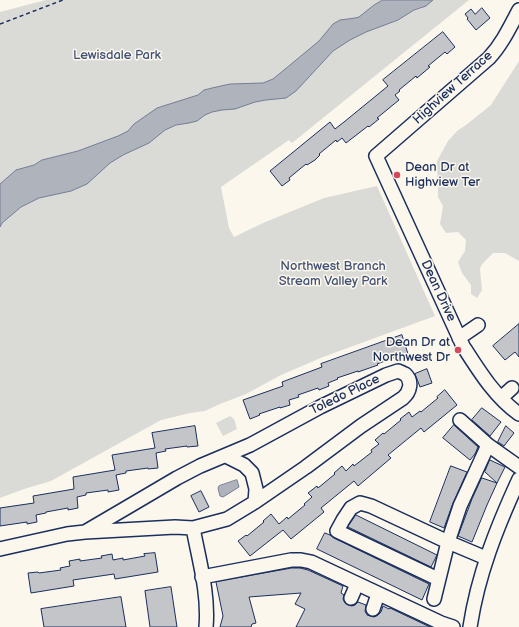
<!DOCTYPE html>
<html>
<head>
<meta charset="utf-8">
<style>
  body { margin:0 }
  canvas { display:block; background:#fbf7ec }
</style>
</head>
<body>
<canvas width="519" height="627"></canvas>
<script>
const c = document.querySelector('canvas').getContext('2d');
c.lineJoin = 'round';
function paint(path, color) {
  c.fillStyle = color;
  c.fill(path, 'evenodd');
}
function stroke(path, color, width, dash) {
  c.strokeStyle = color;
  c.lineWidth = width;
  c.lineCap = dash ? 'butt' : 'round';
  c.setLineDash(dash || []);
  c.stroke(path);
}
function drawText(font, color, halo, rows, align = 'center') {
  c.font = font + ' "Balsamiq Sans",sans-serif';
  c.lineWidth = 3;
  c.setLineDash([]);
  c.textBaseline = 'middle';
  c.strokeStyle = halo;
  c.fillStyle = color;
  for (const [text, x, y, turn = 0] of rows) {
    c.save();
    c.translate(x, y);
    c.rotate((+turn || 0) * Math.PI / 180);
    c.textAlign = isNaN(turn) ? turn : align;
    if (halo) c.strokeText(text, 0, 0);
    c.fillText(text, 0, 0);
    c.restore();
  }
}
paint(new Path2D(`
  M46,0H469L391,63L292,143L289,140L221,187L229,228L234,237L263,223L324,198L377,186L435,316L323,357L281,375L246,394L220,404L205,411L190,413L161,420L51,481L24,489L0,498V12Z
  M519,61V261L505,253H493L482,264L480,269L482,290L477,298L471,294V285L462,273L458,262L465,251L466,240L458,232L446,233L440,224L443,206L438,197L437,161L448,141L457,131L466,125L491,105Z
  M230,416L234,419L237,429L223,436L216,423Z`), '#dadad7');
const water = new Path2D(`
  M383,0H433L426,6L414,10L398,20L366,32L350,40L333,51L296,91L286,98L266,100L255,102L235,109L222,110L212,112L205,115L197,121L189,123L176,125L165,130L149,143L123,155L110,163L87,184L71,191L39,198L21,207L2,223L0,227V184L16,170L34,165L42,160L78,151L118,136L128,131L134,124L157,108L198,95L204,90L212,88L230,84L263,83L273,79L284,70L319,41L333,24L340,20L355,18L359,17L374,5Z
  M237,480L239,487L223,497L220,496L218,488L219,486Z`);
paint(water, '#afb3bb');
stroke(water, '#747e96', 1);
const building = new Path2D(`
  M482,8L490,18L476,30L467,19L468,18L465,14L471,9L475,14Z
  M443,32L455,47L447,54L445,52L428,66L430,67L417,78L416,76L399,90L400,91L395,95L399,100L377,118L379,119L369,127L368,126L346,143L342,138L337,142L336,140L319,154L320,155L315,160L307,165L306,164L289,178L290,180L282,186L270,171L330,122L335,129L344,122L388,86L383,80Z
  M519,324V357L515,352L505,360L493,346Z
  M402,335L408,354L398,358V356L377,364L378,365L358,372V371L337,378L338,379L328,383L329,386L319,390L318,388L298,395L299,397L289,400L290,405L280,408V407L259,414L260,415L250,419L243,400L283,386L282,382L322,367L321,364Z
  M427,369L432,383L420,387L415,374Z
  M445,390L457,405L424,432L421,428L388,455L391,458L358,486L354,481L321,508L324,512L291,539L283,530L250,556L238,541L246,535L247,536L264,522L263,521L271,514L279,524L287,517L288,519L305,505L304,504L312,497L308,493L317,486L318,488L335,474L334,473L342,466L346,471L353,464L354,466L372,452L371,450L379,444L375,440L383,433L384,434L401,420L400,419L409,412L412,417L420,411L421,412L438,398L437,397Z
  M482,408L501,422L490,436L472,420Z
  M454,425L478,447L475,454L470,460L443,438Z
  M195,426L198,446L187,447V446L165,449L166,451L156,453L158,468L148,469V468L126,471V473L116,475L119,490L108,492V490L86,493V495L77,497L78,508L68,510V508L46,512V513L36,515L37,522L27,524V522L0,526V508L34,503L33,496L74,489L73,477L115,470L112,455L155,448L152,433Z
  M506,426L514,433L504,446L498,442Z
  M490,460L505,467L497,483L485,472Z
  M451,466L467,472L453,503L444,528L430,522Z
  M482,478L497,483L487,505L472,542L458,536L472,499Z
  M201,491L209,507L199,512L191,496Z
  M356,515L437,555L431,567L348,527Z
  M325,533L330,535L334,538L429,584L422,600L317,549Z
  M155,553L158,572L115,579L114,574L73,580L74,586L31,593L28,573L38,572L39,573L61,570L60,568L70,566L69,561L80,559V561L102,558L101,556L112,554L113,560L123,558V560L145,556L144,554Z
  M292,568H300L308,570L343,586L341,593L344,595L343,599L345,603L348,605L352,606L355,605L358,602L366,605L365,611L367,615L370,616L374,617L378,615L381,612L383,606L389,609L390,608L430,627H296L305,609L295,604L301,593L249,597L256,623L252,624L251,627H220L223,616L216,582Z
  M171,587L177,627H150L145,591Z
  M121,597L126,627H44L41,609Z`);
paint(building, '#c3c5c9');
stroke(building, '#1b2f5e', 1);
const minor = new Path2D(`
  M519,10C510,27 502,44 489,58L376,156L463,346C479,371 495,397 519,414
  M459,338L478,325
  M501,398L512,388
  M460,420L488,445L519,467
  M226,456L244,465L252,473L256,489L255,502
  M193,528C199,560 209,594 206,627
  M0,549L67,534L85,532L175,527L193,528L227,519L255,502L306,467L361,426L403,398C410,392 413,381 405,374C404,374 399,371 398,371L386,375L320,407L250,445L200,466L177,478L126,508L85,532
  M202,577L291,560H301L311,562L441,623L453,627
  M438,579L337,531L343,520L351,508L360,503L371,506L448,542L486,558
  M351,598L357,584
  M434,599L448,542L460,506L488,445
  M373,609L378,594
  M470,627C478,574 497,527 519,479`);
stroke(minor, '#1b2f5e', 16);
stroke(new Path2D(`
  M0,24L63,0`), '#1b2f5e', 1.5, [4, 3]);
stroke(minor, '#fbf7ec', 13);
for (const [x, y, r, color] of [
  [397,175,4,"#d1495b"],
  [458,350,4,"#d1495b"]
]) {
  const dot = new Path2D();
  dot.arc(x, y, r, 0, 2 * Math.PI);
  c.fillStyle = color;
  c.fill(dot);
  stroke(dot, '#fbf7ec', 1.5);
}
drawText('13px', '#415176', '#fbf7ec', [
  ["Lewisdale Park",117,56],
  ["Northwest Branch",333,267],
  ["Stream Valley Park",333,282]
]);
drawText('13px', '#1b2f5e', '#fbf7ec', [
  ["Highview Terrace",453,88,-42],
  ["Dean Drive",438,291,65],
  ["Toledo Place",345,395,-26]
]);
drawText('13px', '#1b2f5e', '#fbf7ec', [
  ["Dean Dr at",405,168],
  ["Highview Ter",405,183],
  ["Dean Dr at",450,343,"right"],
  ["Northwest Dr",450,358,"right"]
], 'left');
</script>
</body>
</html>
